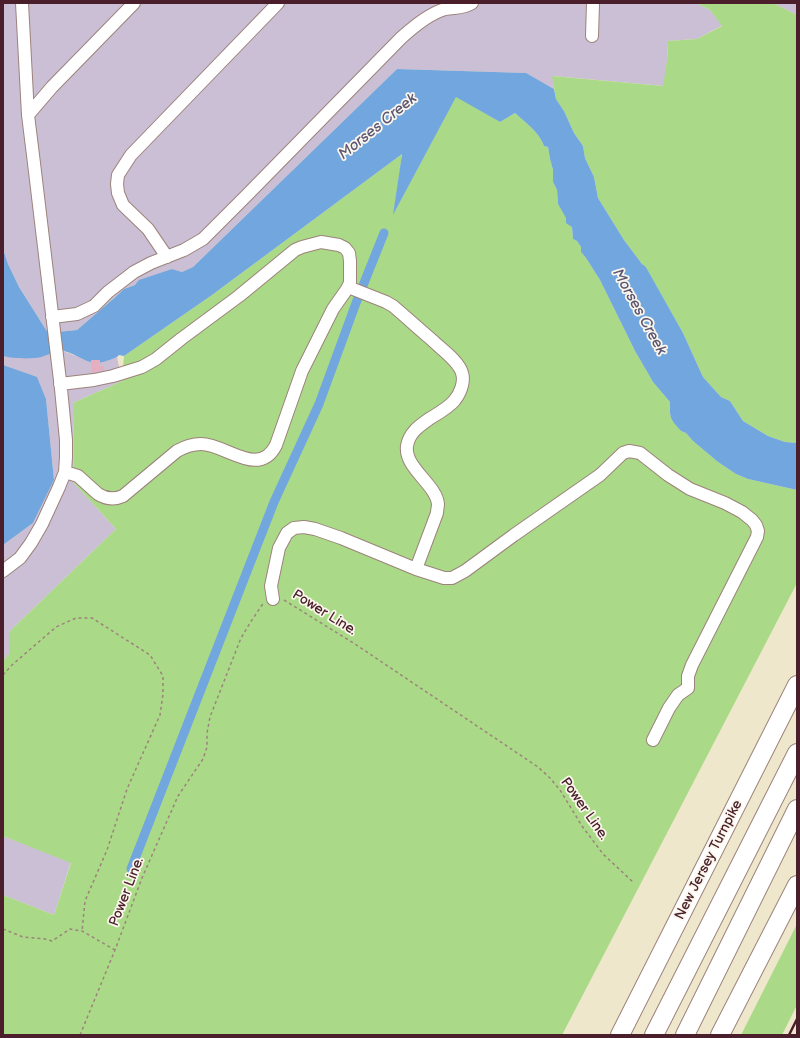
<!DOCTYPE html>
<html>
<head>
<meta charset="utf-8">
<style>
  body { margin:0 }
  #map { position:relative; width:800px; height:1038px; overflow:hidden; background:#efe7cb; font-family:"Balsamiq Sans",sans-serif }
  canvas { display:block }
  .frame { position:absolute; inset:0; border:4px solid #4a1f2b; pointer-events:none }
</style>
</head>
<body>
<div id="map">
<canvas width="800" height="1038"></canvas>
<div class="frame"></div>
</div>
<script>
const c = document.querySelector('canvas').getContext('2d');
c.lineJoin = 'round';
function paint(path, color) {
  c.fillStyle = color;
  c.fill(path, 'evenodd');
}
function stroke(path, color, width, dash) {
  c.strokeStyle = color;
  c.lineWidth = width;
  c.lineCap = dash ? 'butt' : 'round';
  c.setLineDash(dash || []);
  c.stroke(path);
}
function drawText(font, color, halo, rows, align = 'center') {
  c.font = font + ' "Balsamiq Sans",sans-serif';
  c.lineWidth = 3.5;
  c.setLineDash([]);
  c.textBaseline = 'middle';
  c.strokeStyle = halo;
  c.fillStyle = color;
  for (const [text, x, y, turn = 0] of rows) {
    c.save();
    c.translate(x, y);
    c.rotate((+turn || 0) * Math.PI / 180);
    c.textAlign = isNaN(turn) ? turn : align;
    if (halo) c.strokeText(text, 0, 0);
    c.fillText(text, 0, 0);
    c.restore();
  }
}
paint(new Path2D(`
  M3,3H696L710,10L723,25L697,39L668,41L667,61L664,86L553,76L554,89L525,73L397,69L193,267L182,272L172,269L167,271L144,279L135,285L124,289L77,330L48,333L19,287L8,264L3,249Z
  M773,3H797V15Z
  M63,351L79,357L91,362H102L117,357L122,381L73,403L74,483L116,529L9,632V654L3,661V545L33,523L54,480L46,399L37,378L3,365V356L9,357L49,354Z
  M3,836L71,862L54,915L3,895Z`), '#cbbfd5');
paint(new Path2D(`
  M696,3H773L797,15V443L785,442L768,436L743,421L730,401L721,397L703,377L683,333L645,266L642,264L624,240L598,198L594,177L585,158L583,146L574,133L564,111L556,99L552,76L663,86L667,61L668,41L697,39L722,26L710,10Z
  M456,96L500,122L515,113C526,123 539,132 544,146L548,147L550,159L553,170V182L557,190L558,204L572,227L573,239L577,241L581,247V252L586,258L600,280L635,351L653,382L670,402V413L671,418L681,431L686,433L693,441L718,462L736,474L748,479L797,490V583L562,1035H3V895L54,915L71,863L3,836V661L9,654V632L116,529L74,483L73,403L122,381L124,356L212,295L402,154L394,213Z
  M797,924V1005L782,1035H741Z`), '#aada88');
paint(new Path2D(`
  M397,69L526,73L554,89L556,99L564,111L574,133L583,146L585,158L594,177L598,198L624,240L642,264L645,266L647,269L683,333L703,377L721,397L730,401L743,421L768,436L785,442L797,443V490L748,479L736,474L718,462L693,441L686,433L681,431L674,423L671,418L670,413V402L653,382L635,351L600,280L586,258L581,252V247L577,241L573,239L572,227L566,223V218L558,204L557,190L553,182V170L550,159L548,147L544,146C539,132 526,123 515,113L500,122L456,97L393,215L402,154L212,295L124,356L119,355L117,357C109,360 99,365 90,362C81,359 73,353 64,351C54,350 44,358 34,358C25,359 11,358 3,356V249L8,264L19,287L48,333L77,330L113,299L124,289L135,285L139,280L172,269L182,272L193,267Z
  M3,365L37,377L46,399L54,480L33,523L3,545Z`), '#72a6de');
stroke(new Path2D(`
  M131,869L274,502L319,404L356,303L384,233`), '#72a6de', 9);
paint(new Path2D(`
  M91,360H100V366H104V370L91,373Z`), '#e5aec1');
const minor = new Path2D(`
  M592,36L593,3
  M28,115L52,87L134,3
  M167,257L148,229L123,205L118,193L117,184L118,175L131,155L278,3
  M348,287L386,302L393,306C406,317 419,329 432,340C441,349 459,361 462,373C465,382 460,394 454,401C448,408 437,414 429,419C419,426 409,433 407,446C404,468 436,484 438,504C438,507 437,510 437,513L416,569
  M52,317L77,314L94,306L108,292L134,272L151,263L184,250L203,239L248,194L401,38C412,28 431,13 445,9C455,7 463,9 472,3
  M60,384L94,380L113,376L142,367L156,359L181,339L239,296L295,250L302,247L321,242L339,245L345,248L349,253L350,261V283L347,289L333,309L302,371L276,445C259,479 226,444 201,444C192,444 184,447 177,451L123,496C114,500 106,499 98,494L78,476L65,472
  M3,571L20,558L31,543L42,524L59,487L65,472L66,457V440L61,389L33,155L28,115L22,3
  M273,599L271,586L279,548L287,533L294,528L304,527L315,529L341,538L416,569L444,578H452L465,571L514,535L600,475L623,453L629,451L640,453L668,475L690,489L725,503L742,512L752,520L756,525L758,531L757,537L692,665L688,676V688L678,695L669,708L653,740`);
const highway = new Path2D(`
  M620,1035L797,685
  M654,1035L797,753
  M685,1035L797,809
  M720,1035L797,885`);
stroke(minor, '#9c837b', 14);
stroke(highway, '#9c837b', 20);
stroke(new Path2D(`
  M284,600L355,644L538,767L550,778L560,790L582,826L603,854L634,883
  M3,675L12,665L56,627L76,618H92L150,655L163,676V694L160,715L127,789L107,850L85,901L82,931
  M3,929L23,937L45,939L52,941L70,929L82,931L115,950
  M80,1035L115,950L142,878L178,796L203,759L207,747V733L210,717L241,638L250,623L262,605L264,604`), '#9c837b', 1.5, [3, 3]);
stroke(minor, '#fff', 12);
stroke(highway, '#fff', 18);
stroke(new Path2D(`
  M789,1035L797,1019`), '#4a1f2b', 2.5);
drawText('14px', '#4a1f2b', '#fbf7ec', [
  ["Power Line.",324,613,32],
  ["Power Line.",584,809,55],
  ["New Jersey Turnpike",709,860,-63],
  ["Power Line.",127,892,-69]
]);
drawText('italic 15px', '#5a5573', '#fbf7ec', [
  ["Morses Creek",378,127,-39],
  ["Morses Creek",639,312,61]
]);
</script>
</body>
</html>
